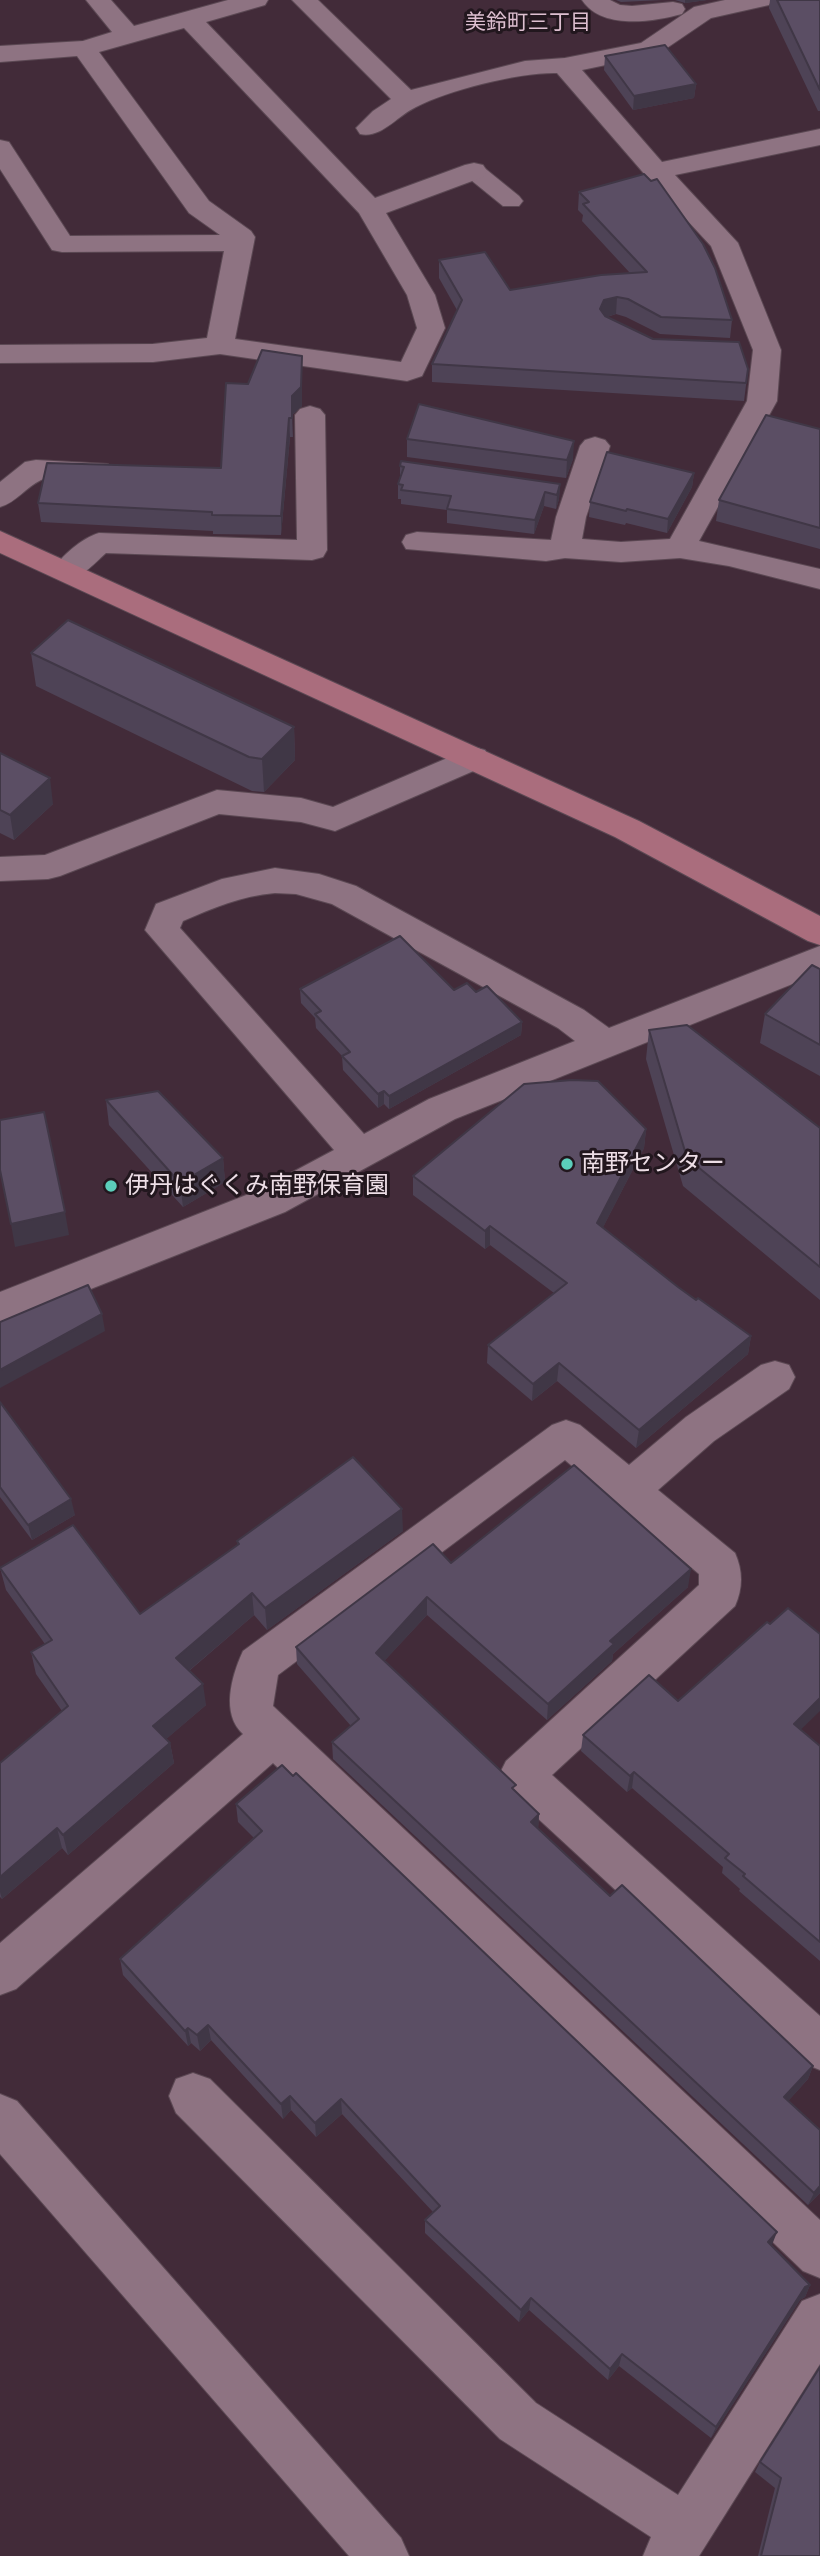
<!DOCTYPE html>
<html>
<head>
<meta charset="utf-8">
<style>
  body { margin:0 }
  canvas { display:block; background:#422b39 }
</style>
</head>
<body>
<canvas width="820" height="2556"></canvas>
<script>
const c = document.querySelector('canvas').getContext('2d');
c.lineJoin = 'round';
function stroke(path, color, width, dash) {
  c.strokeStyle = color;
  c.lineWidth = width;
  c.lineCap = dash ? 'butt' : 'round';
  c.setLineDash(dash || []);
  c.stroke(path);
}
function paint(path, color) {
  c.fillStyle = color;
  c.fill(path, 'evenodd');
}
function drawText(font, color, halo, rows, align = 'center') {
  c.font = font + ' "Space Grotesk","Noto Sans JP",sans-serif';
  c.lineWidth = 6;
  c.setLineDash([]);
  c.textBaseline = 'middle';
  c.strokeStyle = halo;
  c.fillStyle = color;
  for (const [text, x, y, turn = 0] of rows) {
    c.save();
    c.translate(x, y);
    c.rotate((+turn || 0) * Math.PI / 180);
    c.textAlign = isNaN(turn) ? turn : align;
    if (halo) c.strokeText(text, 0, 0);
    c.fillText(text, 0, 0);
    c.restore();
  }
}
const lane = new Path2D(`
  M474,164L482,166L519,196L523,201L519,206H503L466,176L463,171L466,166Z`);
const street = new Path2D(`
  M86,0H111L134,26L228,0H268L265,5L206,22L375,198L465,165L474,163L483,165L487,171L483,177L386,213L435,295L445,328L422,376L407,381L220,354L153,362L0,363V345L153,344L207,338L224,251L62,252L52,250L0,169V140L9,142L70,236L220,235L189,213L77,56L0,62V46L83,41L112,32ZM184,28L359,213L407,295L417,328L401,362L235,339L255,237L251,231L209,201L99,52Z
  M292,0H318L411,90L525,61L565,58L641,43L694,7L725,0H772L769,5L711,18L658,54L582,70L662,162L820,129V145L675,175L738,243L781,350L777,401L699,541L820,569V589L729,566L680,558L621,562L565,558L546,561L406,549L402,542L406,535L417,532L551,540L556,517L580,446L585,440L595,437L605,440L610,446L586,517L582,539L621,542L670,539L747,401L753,350L711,246L647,177L557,73C520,72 449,90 416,107C397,116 381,139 360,134L356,128L373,111L391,99Z
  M582,0H610L620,5L632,6L673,2L682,4L685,9L682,14C652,22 602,30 582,0Z
  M310,406L320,409L325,415L327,550L323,557L312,560L106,553C90,567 78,584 56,578L52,571C61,556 82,538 99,533L297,540L295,415L300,409Z
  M36,460L108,464L112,471L108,478C89,482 54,474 41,480C26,487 17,502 0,507V482L25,462Z
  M473,747L485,750L489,758L485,766L335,831L301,822L219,814L60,876L48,879L0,881V857L45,855L217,790L301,798L333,807Z
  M275,868L319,874L356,886L584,1010L609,1028L820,946V973L455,1119L285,1212L0,1325V1292L259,1190L334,1150L145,930L156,904L222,879ZM275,893L296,894L332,904L558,1028L575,1041L429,1099L364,1134L180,928L183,921C213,908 241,896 275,893Z
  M775,1361L789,1365L795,1377L789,1389L714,1441L658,1490L735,1553C743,1571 743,1588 735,1606L552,1775L820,2016V2070L803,2063L506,1789L499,1775L506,1761L699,1585V1574L565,1460L278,1675L273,1706L820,2220V2278L803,2271L273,1763L16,1989L0,1995V1943L243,1734C221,1714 231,1677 243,1651L552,1425L566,1420L580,1425L629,1465L686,1417L761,1365Z
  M193,2073L210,2079L536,2403L678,2495L802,2301L820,2294V2364L699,2556H643L651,2537L500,2439L176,2113L169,2096L176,2079Z
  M0,2094L17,2101L401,2538L409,2556H349L0,2154Z`);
const secondary = new Path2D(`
  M0,531L639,821L820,916V945L808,941L615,837L0,553Z`);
stroke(lane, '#5b4853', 2);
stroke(street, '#5b4853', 2);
stroke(secondary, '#5b4853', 2);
paint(lane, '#8e7382');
paint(street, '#8e7382');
paint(secondary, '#aa6d7d');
paint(new Path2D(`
  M616,0H662L621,2Z
  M675,0H707L685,3Z
  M770,0H820V111H818L769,8Z
  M605,56L696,84L694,98L633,110L604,70Z
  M579,192L732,320L730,338L660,334L626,317L616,314L607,317L653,339L748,369L744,401L432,382V364L457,310L439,278V260L510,290L630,273L582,221L583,215L578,210Z
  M302,375V406L292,415L293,437H290L281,535L213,534V531L41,522L38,503L221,468L248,384Z
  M820,429V549L716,521L719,500Z
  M407,439L573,459L566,478L407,457Z
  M400,466L560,484L559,499L556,509L544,506L534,534L447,523V510L401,504V499H398V484L400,478Z
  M694,473L692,487L667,533L626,523L625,525L589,517L590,502Z
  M31,653L294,727L295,760L264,792L252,791L36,686Z
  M0,753L53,804L14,840L0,833Z
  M820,969V1076L760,1043L765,1014Z
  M300,989L454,990L476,992L522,1022L521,1035L389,1109L384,1104L378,1108L343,1070L342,1056L316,1028L315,1018L301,1003Z
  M649,1030L820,1128V1300L683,1186L646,1059Z
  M106,1100L223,1158L225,1182L183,1207L109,1125Z
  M646,1129L644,1148L603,1227L678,1287L751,1336L748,1354L636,1448L557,1381L532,1401L487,1363L488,1345L554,1293L490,1245L485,1249L413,1195V1176Z
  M0,1402L75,1515L32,1540L0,1497Z
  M403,1531L267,1630L254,1615L189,1671L206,1705L166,1739L170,1743L174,1763L68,1855L62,1848L2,1899L0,1897V1763L62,1711L36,1674L31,1652L45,1644L6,1590L0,1568L140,1614L238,1545L237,1541Z
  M451,1563L688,1587L613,1654L612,1661L547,1720L427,1615L384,1661L515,1791L539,1814L538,1829L610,1896L813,2066L808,2079L788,2101L820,2193L808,2205L333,1759L332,1742L351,1726L297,1664L296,1647Z
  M678,1701L801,1730L820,1746V1961L739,1891L740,1889L722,1873L723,1867L632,1788L627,1792L581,1751L583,1735Z
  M236,1804L772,2245L771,2246L810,2285L805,2297L800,2300L711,2438L619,2366L608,2380L529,2310L519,2322L425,2233V2220L433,2212L342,2114L316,2137L291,2110L283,2119L211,2040L200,2051L191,2043L188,2046L123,1975L120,1959L254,1838L238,1822Z
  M820,2367V2556H758L775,2488L755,2472L760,2462Z`), '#4e4356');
paint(new Path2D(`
  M685,0H707L685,3Z
  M696,84L694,98L633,110L634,96Z
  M617,297L616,314L603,318L600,309L604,300Z
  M302,356V406L292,415L293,437L292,396Z
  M289,418L290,437L281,535V516Z
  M574,441L573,459L566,478L567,460Z
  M694,473L692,487L667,533L668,519Z
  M560,484L559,499L556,509L557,495Z
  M545,492L544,506L534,534L535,520Z
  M294,727L295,760L264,792L262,759Z
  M50,778L53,804L14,840L10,815Z
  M522,1022L521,1035L389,1109V1096Z
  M384,1091V1104L378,1108V1094Z
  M646,1129L644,1148L596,1241L597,1223Z
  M223,1158L225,1182L183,1207L180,1183Z
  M65,1212L69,1235L15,1247L11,1224Z
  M490,1226V1245L485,1249V1231Z
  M102,1314L105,1331L0,1388V1370Z
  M751,1336L748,1354L636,1448L639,1430Z
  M559,1363L557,1381L532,1401L533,1384Z
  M71,1499L75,1515L32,1540L28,1525Z
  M402,1509L403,1531L267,1630L265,1608Z
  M691,1569L688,1587L613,1654L612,1661L547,1720L548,1704L610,1641Z
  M252,1593L254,1615L179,1679L176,1658Z
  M427,1597V1615L376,1670V1653Z
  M203,1684L206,1705L157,1747L153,1726Z
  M820,1698V1711L789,1741L794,1724Z
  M170,1743L174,1763L68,1855L63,1835Z
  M634,1772L632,1788L627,1792L630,1776Z
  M539,1814L538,1830L531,1822Z
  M57,1828L62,1848L2,1899L0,1892V1877Z
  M208,2025L211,2040L200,2051L197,2035Z
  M188,2028L191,2043L188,2046L185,2031Z
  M813,2066L808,2079L780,2110L784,2097Z
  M290,2096L291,2110L283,2119L281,2104Z
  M341,2099L342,2114L316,2137L315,2123Z
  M820,2186V2193L808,2205L814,2193Z
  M777,2232L772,2245L763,2255L768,2242Z
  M810,2285L805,2297L800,2300L711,2438L716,2427L805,2287Z
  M531,2298L529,2310L519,2322L521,2310Z
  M622,2354L619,2366L608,2380L610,2369Z`), '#403746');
const building = new Path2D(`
  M777,0H820V90Z
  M665,45L696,84L634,96L605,56Z
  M644,174L651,181L657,179L703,244L715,268L732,320L661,317L628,299L617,297L604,300L600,309L605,316L653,339L739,342L748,369L746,383L432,364L462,300L439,260L485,252L510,290L601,275L647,272L583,204L589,202L579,192Z
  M262,350L302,356L301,387L292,396V418H289L281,516L212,515V512L38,503L47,463L221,468L226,383L248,384Z
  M419,404L574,441L567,460L407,439Z
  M766,415L820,429V528L719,500Z
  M607,452L694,473L668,519L627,509L626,511L590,502Z
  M401,461L560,484L557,495L545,492L535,520L447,509L451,496L401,490L403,485L398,484L404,467L400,466Z
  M68,620L294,727L262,759L249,757L31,653Z
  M0,753L50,778L10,815L0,810Z
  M400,936L454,990L467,983L476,992L487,986L522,1022L389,1096L384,1091L378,1094L342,1056L350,1052L315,1014L321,1011L300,989Z
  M812,965L820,969V1045L765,1014Z
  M687,1025L820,1128V1267L687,1158L649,1030Z
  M572,1080L598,1081L646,1129L597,1223L678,1287L696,1300L698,1298L751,1336L639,1430L559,1363L533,1384L488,1345L567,1283L490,1226L485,1231L413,1176L524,1084Z
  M158,1091L223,1158L180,1183L106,1100Z
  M44,1112L65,1212L11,1224L0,1170V1120Z
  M88,1285L102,1314L0,1370V1322Z
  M0,1402L71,1499L28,1525L0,1487Z
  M353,1457L402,1509L265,1608L252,1593L176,1658L203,1684L153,1726L170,1743L63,1835L57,1828L0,1877V1763L68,1706L31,1652L52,1640L0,1568L73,1525L140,1614L239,1544L237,1541Z
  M574,1465L691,1569L610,1641L614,1644L548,1704L427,1597L376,1653L516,1785L512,1788L539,1814L531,1822L610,1896L622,1885L813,2066L784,2097L820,2130V2186L814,2193L332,1742L359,1719L296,1647L433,1544L451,1563Z
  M788,1608L820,1634V1698L794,1724L820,1746V1942L743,1876L745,1874L725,1858L729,1854L634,1772L630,1776L583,1735L649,1675L678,1701L767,1622L770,1624Z
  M282,1765L293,1776L296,1773L777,2232L768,2242L810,2285L805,2287L716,2427L622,2354L610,2369L531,2298L521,2310L425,2220L440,2206L341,2099L315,2123L290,2096L281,2104L208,2025L197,2035L188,2028L185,2031L120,1959L262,1831L236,1804Z
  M820,2367V2556H761L781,2478L760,2462Z`);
paint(building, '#5b4e64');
stroke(building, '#403746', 2);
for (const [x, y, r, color] of [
  [567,1164,7,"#5bcebb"],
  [111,1186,7,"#5bcebb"]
]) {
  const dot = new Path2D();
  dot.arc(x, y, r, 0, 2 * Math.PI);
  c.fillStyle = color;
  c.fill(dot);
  stroke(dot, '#22171e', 2.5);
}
drawText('21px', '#ddbfd0', '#22171e', [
  ["美鈴町三丁目",528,23]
]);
drawText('24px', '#eddee6', '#22171e', [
  ["南野センター",581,1164],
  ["伊丹はぐくみ南野保育園",125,1186]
], 'left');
</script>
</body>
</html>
